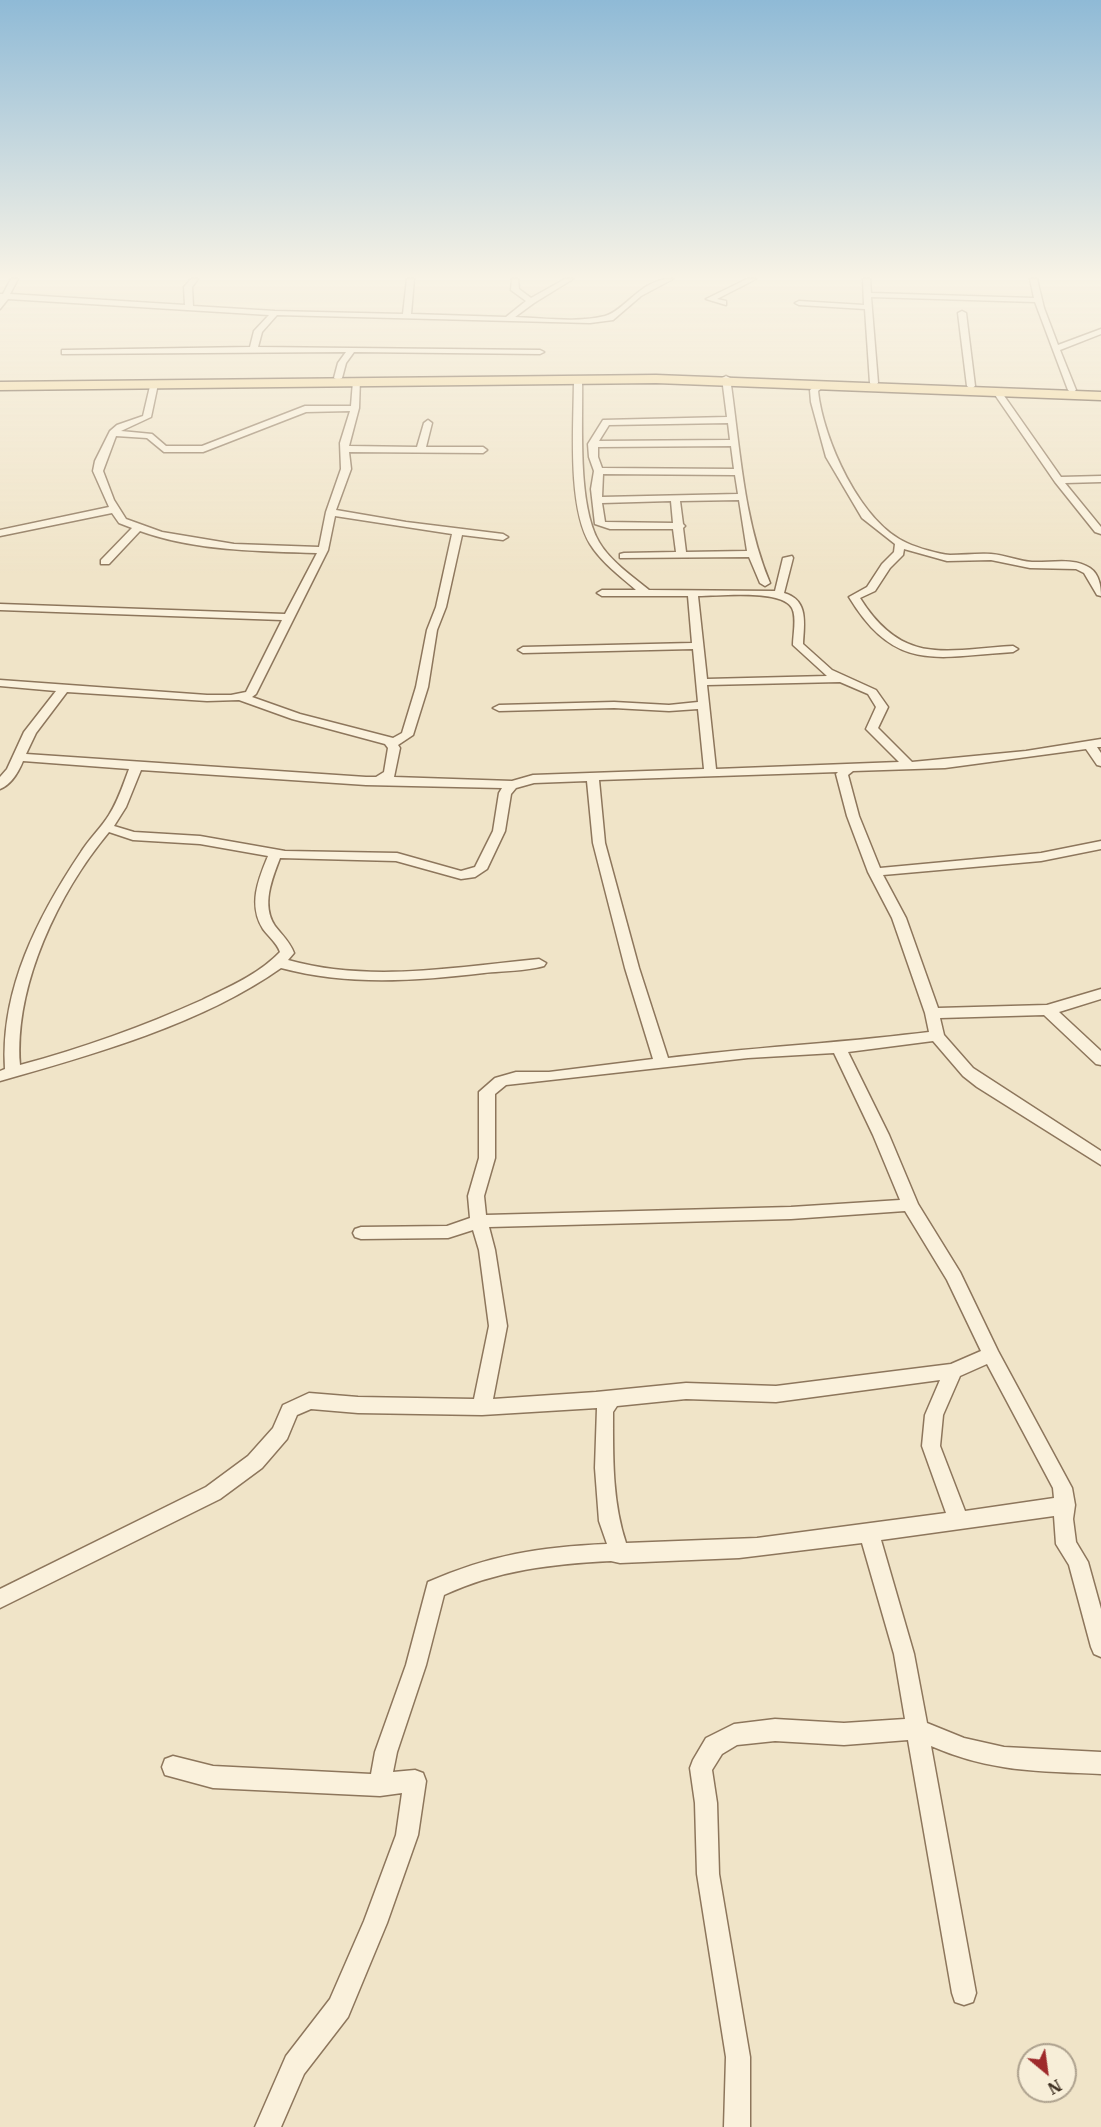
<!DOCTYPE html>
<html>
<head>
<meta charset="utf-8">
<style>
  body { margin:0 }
  #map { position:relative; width:1101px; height:2127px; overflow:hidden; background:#f0e4c8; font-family:"IBM Plex Serif",serif }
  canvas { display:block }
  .north { position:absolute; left:1017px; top:2043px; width:60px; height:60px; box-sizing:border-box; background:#f7eed8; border:2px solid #ada18e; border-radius:50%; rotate:151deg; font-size:16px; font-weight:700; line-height:24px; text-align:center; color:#3d2e20 }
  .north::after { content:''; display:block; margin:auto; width:21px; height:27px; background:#9e2a2b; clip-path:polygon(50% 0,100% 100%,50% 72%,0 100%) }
</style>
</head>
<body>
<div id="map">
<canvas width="1101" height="2127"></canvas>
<div class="north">N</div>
</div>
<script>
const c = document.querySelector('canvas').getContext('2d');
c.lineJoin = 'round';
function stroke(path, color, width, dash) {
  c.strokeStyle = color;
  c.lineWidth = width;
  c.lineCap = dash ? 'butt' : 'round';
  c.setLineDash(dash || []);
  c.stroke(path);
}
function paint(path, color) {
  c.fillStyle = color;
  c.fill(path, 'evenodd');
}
const minor = new Path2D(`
  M11,279H18L10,294L185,305L184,287L191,279H198L192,287L193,306L275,311L403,314L407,279H414L411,314L506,317L526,301L511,290L512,279H518L519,289L531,298L565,279H573L534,303L515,317C544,318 577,323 605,316C625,311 642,277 673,279L641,296L613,320L590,323L277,315L262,332L258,347L540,350L544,352L540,354L354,352L346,363L342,378L338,380L334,378L338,363L346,352L62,354V350H65L250,347L254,331L269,315L8,299L0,309V294H3Z
  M747,279H756L717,299L726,301V305L706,299Z
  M863,279H870L871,293L1034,298L1030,279H1037L1044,308L1058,345L1101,329V334L1060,350L1076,390L1072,393L1068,390L1035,302L871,297L878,383L874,386L870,383L865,309L799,305L795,303L799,301L864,305Z
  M962,311L966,313L975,386L971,389L967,386L958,313Z
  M726,376L730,378C740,446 743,519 770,583L765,586L760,583L749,557L620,558V554L624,553L676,552L673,529H610L595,524L591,489L594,471L589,457L588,444L603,420L727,417L722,378ZM728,423L730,440L599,441L609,425ZM731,446L734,469L602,468L598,457V447ZM603,474L735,475L738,494L602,497ZM739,500L747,551L686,552L683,528L685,526L683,524L680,501ZM671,501L673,523L605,522L602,503Z
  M578,377L582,379C583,424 577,504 599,542C610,561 632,576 649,590L775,591L783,558L792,556L793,558L784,593C809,600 804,624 803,644L832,670L876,690L888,707L878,728L912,762L1026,751L1101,739V747H1097L1101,753V766L1097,765L1086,749L945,768L853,771L848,775L859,816L880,868L1041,853L1101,841V849L1041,861L883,875L906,918L938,1008L1047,1005L1101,989V999L1059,1012L1101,1051V1065L1096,1064L1044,1015L940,1018L944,1035L973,1068L1101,1151V1165L977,1087L963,1076L933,1041L848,1052L889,1135L918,1204L960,1272L998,1351L1072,1488L1075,1505L1073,1519L1076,1542L1088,1562L1101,1609V1657L1094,1654L1091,1647L1069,1565L1056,1544L1054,1516L881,1540L914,1654L927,1723L964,1738L1004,1747L1101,1752V1774C1037,1771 991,1772 931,1746L976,1993L973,2002L964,2005L955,2002L952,1993L908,1740L844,1745L775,1741L737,1745L722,1754L712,1770L717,1803L719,1874L750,2057V2127H724L726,2057L697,1874L695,1803L690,1768L693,1760L706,1738L734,1724L775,1719L844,1723L905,1719L894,1654L862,1543L739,1558L620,1563L611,1561C552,1564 498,1570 444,1595L426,1665L397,1752L393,1772L415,1770L423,1773L426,1781L418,1835L387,1923L348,2017L304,2074L281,2127H255L286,2056L330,1999L364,1921L396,1835L402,1793L380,1796L213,1788L165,1775L162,1767L165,1759L173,1756L213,1766L371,1774L375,1752L406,1665L428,1582C490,1555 539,1547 607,1544L599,1521L595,1468L597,1408L482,1415L358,1413L311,1409L297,1415L287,1439L262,1468L220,1499L0,1608V1589L206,1487L248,1456L273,1428L283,1405L309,1393L358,1397L474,1399L489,1326L479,1250L473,1230L448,1238L361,1239L355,1237L353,1233L355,1229L361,1227L447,1226L470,1218L468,1196L479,1158V1092L495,1078L516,1072H549L653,1059L625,968L593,843L587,781L534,783L516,788L511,794L505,831L487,869L475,877L461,879L396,861L280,858C272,879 261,905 275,926C282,935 290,942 294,953L288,960C370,983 456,967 539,959L546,963L544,966C525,971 504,971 484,973C415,981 348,986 281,968C202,1024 92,1055 0,1081V1071L5,1069C0,990 38,916 81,852C89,839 101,828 109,815C118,801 123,785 129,769L23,761C19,771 11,785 0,789V777L7,769L24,732L56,691L0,686V680L207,695H231L246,692L282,620L0,610V604L285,614L317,553C258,551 195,551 140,531L109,564H101V560L132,528L119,523L112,513L0,536V530L109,507L93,471L95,461L110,431L117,425L143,416L151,382L158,384L151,417L121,431L152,434L166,446H202L305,406H351L353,381L360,379L359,408L349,446L417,447L424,423L428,420L432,423L426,447H483L487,450L483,453L349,452L351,469L336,510L406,522L503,534L508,537L503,540L462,535L446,607L437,630L428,687L413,735L398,745L400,748L394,777L512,781L533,775L704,769L698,709L669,711L614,708L499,711L493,708L499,705L614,702L669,705L698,702L693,649L523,653L518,650L523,647L692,643L688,596H602L597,593L602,590H636C620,576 601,562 590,544C567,506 574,423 574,379ZM350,411L340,443L341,469L326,512L319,547L234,544L162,532L126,519L114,500L103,471L116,436L147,438L164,452H203L306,412ZM335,516L452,534L436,607L427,630L416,687L402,733L393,738L300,714L252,697L256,694L328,550ZM698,596C719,596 782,589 792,608C797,617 793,635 793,645L827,676L707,679ZM840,682L868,694L876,707L866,729L899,762L716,769L707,685ZM67,692L207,701L239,700L292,719L385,744L388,748L384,772L376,777H366L26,754L36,733ZM141,770L366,785L502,788L499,793L493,831L475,867L461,871L397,853L285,851L200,836L134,832L114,826L126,807ZM838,772L836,774L847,816L868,872L892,918L925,1013L929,1032C842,1043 755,1047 668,1058L639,968L605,843L599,780ZM109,832L133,840L200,844L268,856C258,880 248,905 263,929C269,937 277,943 280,952C259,974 229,987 202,1000C142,1027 83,1048 20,1065C14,985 59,892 109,832ZM834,1053L873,1135L900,1200L791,1207L486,1215L484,1196L495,1158V1094L506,1085L748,1058ZM905,1211L947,1280L981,1351L951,1364L776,1386L686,1383L596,1392L493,1399L507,1326L495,1250L489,1227L791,1219ZM987,1364L1053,1488L1054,1498L965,1511L940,1446L943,1415L960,1376ZM940,1380L925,1415L922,1446L946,1513L757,1538L626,1543C612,1501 613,1456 613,1412L617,1406L686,1399L776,1402Z
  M820,382L827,384L818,391C823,439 860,522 907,543C918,548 938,554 950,555C964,555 978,553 991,554C1005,555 1018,561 1032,562C1049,563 1074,557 1090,568C1099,574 1101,586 1101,596L1097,595L1084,573L1076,569L1030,568L991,560L947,561L904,549L903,555L890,568L875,591L860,598C903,666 944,650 1013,646L1018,649L1013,652C936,657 895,673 849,597L867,587L882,564L894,552L895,544L862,518L826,457L811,402L810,390Z
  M994,390H1000L1061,477L1101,476V482L1065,483L1101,527V534L1095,532L1055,482L993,392Z`);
const primary = new Path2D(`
  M656,375L1101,392V400L656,383L0,390V382Z`);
stroke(minor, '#8d765c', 3);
stroke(primary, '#5b4430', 3);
paint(minor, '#faf1dc');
paint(primary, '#f3d9a0');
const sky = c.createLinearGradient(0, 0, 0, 576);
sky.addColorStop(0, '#8fbad6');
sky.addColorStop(0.48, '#f8f3e6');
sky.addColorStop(1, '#f8f3e600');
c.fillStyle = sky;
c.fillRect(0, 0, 1101, 576);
</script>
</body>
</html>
